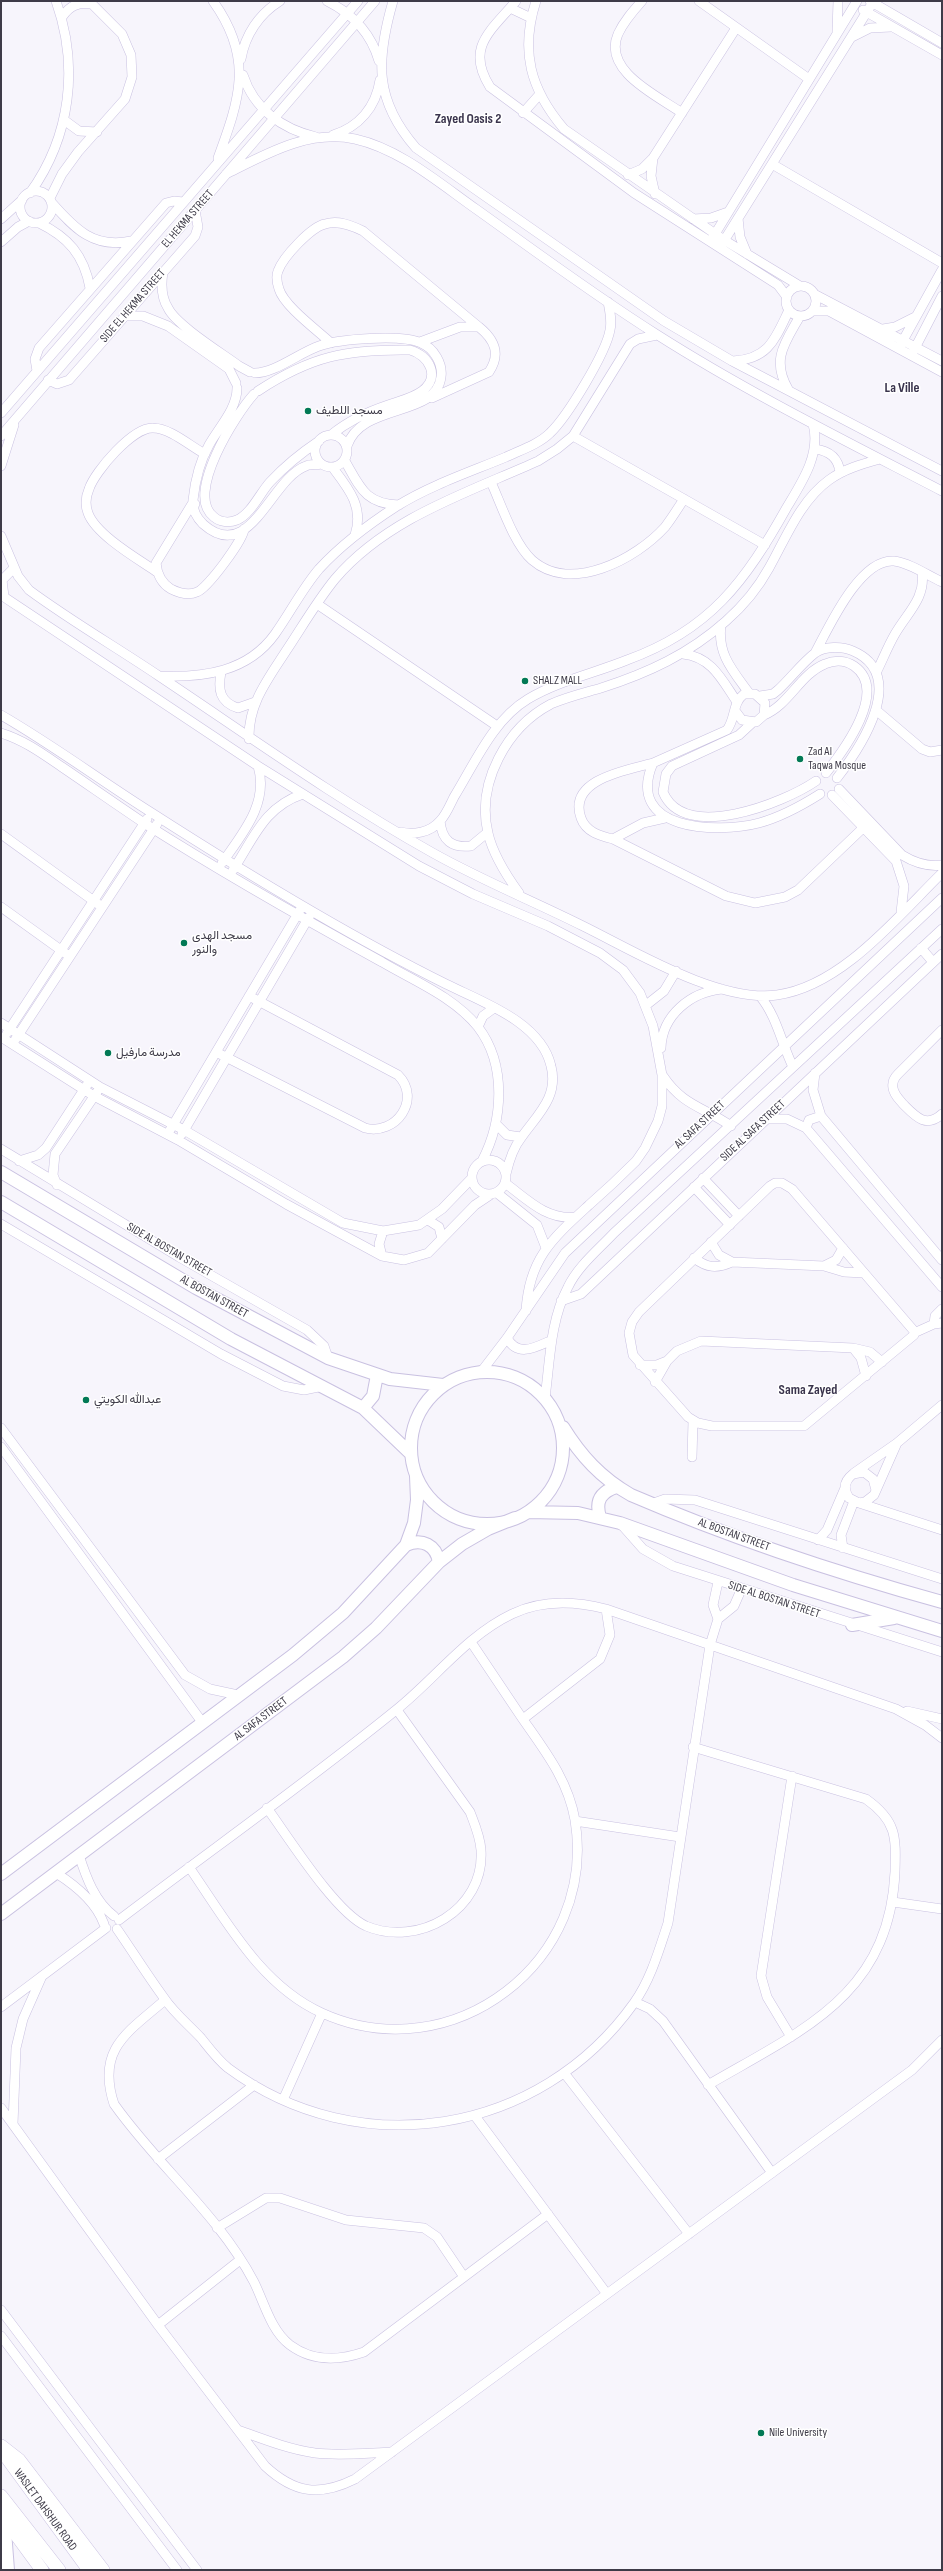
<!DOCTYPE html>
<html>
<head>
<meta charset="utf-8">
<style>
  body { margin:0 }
  #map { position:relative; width:943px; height:2571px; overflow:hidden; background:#f7f5fc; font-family:"Sofia Sans Condensed",sans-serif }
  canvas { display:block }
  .frame { position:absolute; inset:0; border:2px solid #3e3b48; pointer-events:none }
</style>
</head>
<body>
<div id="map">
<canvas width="943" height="2571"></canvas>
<div class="frame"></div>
</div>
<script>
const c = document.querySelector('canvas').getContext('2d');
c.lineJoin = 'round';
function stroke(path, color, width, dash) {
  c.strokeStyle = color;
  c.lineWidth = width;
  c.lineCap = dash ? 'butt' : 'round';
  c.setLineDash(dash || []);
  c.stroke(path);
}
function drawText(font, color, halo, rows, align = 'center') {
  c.font = font + ' "Sofia Sans Condensed",Vazirmatn,sans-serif';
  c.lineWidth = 3;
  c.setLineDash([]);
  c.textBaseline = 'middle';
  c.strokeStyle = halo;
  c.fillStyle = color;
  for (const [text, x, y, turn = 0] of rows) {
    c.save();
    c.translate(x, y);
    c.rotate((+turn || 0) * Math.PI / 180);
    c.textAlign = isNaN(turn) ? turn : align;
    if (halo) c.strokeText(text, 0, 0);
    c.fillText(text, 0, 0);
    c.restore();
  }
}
const street = new Path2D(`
  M213,1C254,58 240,98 218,158
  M327,1C353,14 371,33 379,61
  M393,1C376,60 374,100 416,148L664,321L732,361L942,471
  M516,1C491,31 465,47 490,87L634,193L778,285L787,297
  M536,1C520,51 530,89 564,129L724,240L800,286
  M642,1C633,11 624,21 618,34C602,71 658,96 682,113
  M699,1L809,79
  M870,1L942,43
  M510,8L531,18
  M863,10L942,55
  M62,17C70,5 79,2 92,4
  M837,32L838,1
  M852,37L870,28L891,27
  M241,59C245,35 259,14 280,1
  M243,75C254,109 282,129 316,137
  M523,113L539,95
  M64,120L79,131L97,132
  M333,135C359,127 376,107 380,80
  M653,158L651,176L655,194
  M772,164L942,263
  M226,174C266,154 309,129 355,139C400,149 439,183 476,209C535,251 594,295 656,334C747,392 846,441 942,491
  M628,175L642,169L653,158L736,28
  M20 207a16 16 0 1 1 32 0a16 16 0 1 1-32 0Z
  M30,193C71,136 79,66 56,1
  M50,198L62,174L78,152L125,99L132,77L131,55L122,34L89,1
  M52,203C75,229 94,249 131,241
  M738,218L740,237L747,254
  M1,219L22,200
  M693,219L711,218L728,212
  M39,223C68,237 84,255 90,288
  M712,239L857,1
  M1,242L18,227L29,221
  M722,244L873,2
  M163,272C161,285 161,297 168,308C176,325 223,354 239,366L250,372
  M786 301a15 15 0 1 1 30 0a15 15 0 1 1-30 0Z
  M814,294L942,361
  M813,311H829L942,372
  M125,316H143L168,326L229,369L236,383
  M883,329L895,327L915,317
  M420,342L460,327H479C495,340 501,354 489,372L432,398
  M331,343C317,330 284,306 279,289C277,283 276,276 278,271C283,257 311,227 325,224C338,220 351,225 363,231L479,327
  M901,344L942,270
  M913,352L942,296
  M733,361C769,359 775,339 789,310
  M37,371L35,359L39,348L166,203L174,201L183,202
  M255,373C275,373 299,353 319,346C339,339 401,334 421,343C434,348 443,364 441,377C436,418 362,402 347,446
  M48,380L57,384L69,380L195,236L198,227L195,210
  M237,388C237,409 219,427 209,445C200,461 195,481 193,500C192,509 197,518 203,524C250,566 271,478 306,466C310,464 316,465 321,464
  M788,389C771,359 785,343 800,316
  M258,391C311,356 347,349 410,350C429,355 441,377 422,391C413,398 399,401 388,405C367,412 348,421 331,435
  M254,394C236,414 184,495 214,517C220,522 229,523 237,520C251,514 260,493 270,482C285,466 301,453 319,441
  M1,413L358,1
  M315 451a16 16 0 1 1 32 0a16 16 0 1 1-32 0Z
  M1,436L375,1
  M573,436L765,545
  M815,449C830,451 838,458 840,472
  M345,461C360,487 365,504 399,505
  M1,466L14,425
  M333,468C349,489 364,507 355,535
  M491,482C501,504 514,544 532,560C571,594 636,559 665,527C672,518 678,508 684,499
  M195,504H192L156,563C157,574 161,583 171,589C179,593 188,596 197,592C207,589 244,539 244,529
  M1,536L18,576L29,590C71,621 116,647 159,676C249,736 338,800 433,853C481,880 533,901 583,926C634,951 719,1003 777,995C842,986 897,917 942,873
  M157,572C138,559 96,535 88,513C85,505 86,496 89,489C95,471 133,427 153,428C170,428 190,446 205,454
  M1,595L258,766L419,866L473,894L548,926L600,953L623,970L640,993L653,1026L662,1075V1106L658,1121L645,1148L636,1161C621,1176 605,1191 589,1205C553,1238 529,1258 526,1311
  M4,596L2,580L14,568
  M317,604L497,726
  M721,625C717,654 733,671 749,693
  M815,653C829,627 860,558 894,561C910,563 927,575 942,582
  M683,654C712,657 722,680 737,702
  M877,671C883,659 888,646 895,634C907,613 926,598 922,572
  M221,672C218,689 219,702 238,708L255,702
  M159,676C203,678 248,672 275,634C290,613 302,589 319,569C342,544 369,524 397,506C431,485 470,472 506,457C521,450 539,444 550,433C567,417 606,353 610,330C612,321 610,312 608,302
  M760,696L773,694L778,690C790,679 802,663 815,653C825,646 842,646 853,651C909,675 861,747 837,778
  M876,710L922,749L930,752L942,750
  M736,712L742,720L756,722L764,715L765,703L755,694H744C732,703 736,718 727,730L653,763C624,831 717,834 759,823C781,817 801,806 820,794
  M1,715C53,745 101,781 152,813C247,874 345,934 446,984C482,1002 541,1022 551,1066C559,1097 537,1115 521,1138C513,1148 509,1161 506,1174
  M764,715C789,705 800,674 825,664C834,660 845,660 854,666C889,690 844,750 826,773
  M752,723L739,735L672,766L666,774L663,792C684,843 784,803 816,781
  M1,733C24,740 43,754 62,767C90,786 117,805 144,823C221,872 302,918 382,962C414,981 454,997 478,1027C507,1065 503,1121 482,1161
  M249,739C248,704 268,679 286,651C302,627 317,601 335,579C387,518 467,493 538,461L557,449L573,436L630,344L638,339L657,335
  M653,763C628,770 567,779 581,818C586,832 600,836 613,839L726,896L755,903L785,897L798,890L863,828
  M839,789L902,855C915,863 927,867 942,865
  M832,795L896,861L904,886L901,912
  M440,821C442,841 452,848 471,846L488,832
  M400,832C413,835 430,833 440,821C446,815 450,805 454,797C475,763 493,720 528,699C558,681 595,673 627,660C710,630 745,582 787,507C802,482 821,454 813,424
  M1,834L98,904
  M613,839L643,823L665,818
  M222,863C243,833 269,803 258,766
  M233,870C254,838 264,807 303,794
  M519,893C506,875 493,855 488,833C476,783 507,727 551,704C567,697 584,693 601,688C648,673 689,654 726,621C743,606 758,588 769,568C786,538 800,501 829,480C844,469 862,464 880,459
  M1,907L65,953
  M921,948L933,962
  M760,996C777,1017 781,1042 793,1067
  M645,1006L664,991L676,971
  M1,1023L100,1087L184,1130L343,1223L383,1231L419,1225L442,1209L471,1179
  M478,1027L483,1016L494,1008
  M942,1030L898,1074C894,1078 892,1083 893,1088C894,1095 899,1099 903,1104C915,1116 926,1129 942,1114
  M7,1033L147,819
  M1,1037L94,1096L178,1140L286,1204L382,1256L404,1260L428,1253L475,1205L490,1195
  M15,1040L157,824
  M661,1048C662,1015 691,992 722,989
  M216,1052L365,1128C396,1136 422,1099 398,1075L249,996
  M815,1073L813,1090L821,1116L942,1260
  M663,1076C683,1106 704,1107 731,1126
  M766,1119H787L806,1128L942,1287
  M496,1124L507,1135L521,1137
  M806,1128L809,1120L821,1116
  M170,1130L300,910
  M182,1134L309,917
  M1,1149L179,1257L307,1330L324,1346L328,1358
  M472 1177a17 17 0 1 1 34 0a17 17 0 1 1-34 0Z
  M19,1161L38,1155L46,1148L87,1085
  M703,1178L739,1216
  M505,1183C527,1199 546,1220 575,1217
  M775,1183H782L792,1189L914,1331V1335L804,1426H712L698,1423L688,1417L633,1355L629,1333L632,1322L639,1312L770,1186Z
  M57,1185L53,1175L55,1154L97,1092
  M694,1187L730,1225
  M497,1193L537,1225L546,1248
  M428,1220L439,1227L442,1239
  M1,1224L221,1354L283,1386L304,1390L323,1386
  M711,1242L719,1255L732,1262L824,1266L844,1272L864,1273
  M382,1256L379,1244L383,1231
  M694,1258C707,1268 717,1269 732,1262
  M824,1266L836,1260L843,1248
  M561,1301L581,1294L942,954
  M934,1324L935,1316L942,1309
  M914,1333L934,1324L942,1323
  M507,1338C518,1358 536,1347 552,1340
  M853,1348L861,1358L866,1376
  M640,1365H657L667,1361
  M481,1372L507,1338L565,1253L942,898
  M655,1382L667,1361L677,1351L701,1341L853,1348L870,1352L882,1362
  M545,1398C550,1361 550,1321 568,1287C578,1266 598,1250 614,1233L942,929
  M1,1428L185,1675L210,1689L238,1695
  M1,1447L202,1722
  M692,1457L693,1421
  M854,1473L897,1443L942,1405
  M876,1490L873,1479L864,1472L853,1474C844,1481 843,1489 849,1498L859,1503L865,1502L874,1495L897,1443
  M859,1503L942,1530
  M651,1504L665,1499L695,1500L942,1579
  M620,1523L643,1549L673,1566L942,1652
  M818,1540L827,1530L845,1488
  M843,1548L841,1535L854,1501
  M718,1582L713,1605L718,1619
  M907,1711L942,1719
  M523,1719L600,1659L610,1635L606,1609
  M693,1747L866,1799C897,1821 896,1837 895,1872C889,1996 802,2030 708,2085
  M267,1808C289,1838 335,1912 366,1926C418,1948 485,1910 481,1850C480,1836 475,1825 470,1812L397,1710
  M575,1821L680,1837
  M79,1855C86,1877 95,1902 114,1916
  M189,1867C226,1920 260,1985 322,2013C452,2072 598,1961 575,1820C568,1780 545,1751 522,1718C505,1693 488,1667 471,1642
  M56,1873C75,1885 96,1902 104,1924
  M893,1902L942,1909
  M119,1920C211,1850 306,1783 396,1710C435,1679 466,1636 512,1614C541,1600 575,1601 606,1609L896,1709L925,1725L942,1738
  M117,1929C133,1952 147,1975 164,1998C174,2013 189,2025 201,2038C209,2048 218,2060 228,2068C359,2165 540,2135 634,2003C651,1979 659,1950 668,1923L710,1645L718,1619L734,1606L741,1590
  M165,2000C128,2032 96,2049 114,2104C157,2165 219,2215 254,2282C264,2302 271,2331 290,2345C313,2362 338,2361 364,2352L548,2214
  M635,2002L650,2009L663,2021L772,2173
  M1,2007L106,1928
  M791,2037L767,1997L761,1976L792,1776
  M565,2074L689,2234
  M283,2100L322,2013
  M1,2108L158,2325L265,2466C294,2493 319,2497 355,2479L912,2070L942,2040
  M475,2116L607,2294
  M13,2124L16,2048L23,2019L42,1976
  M158,2159L254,2085
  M217,2228L266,2198H280L346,2220L424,2228L437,2237L464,2277
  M1,2310L197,2570
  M158,2325L240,2260
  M1,2336L177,2570
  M238,2430C263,2439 288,2449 315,2453C340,2456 367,2453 392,2452`);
const secondary = new Path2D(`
  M1,1172L196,1288L328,1358L390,1379L443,1385
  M1,1202L231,1339L363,1408L410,1453
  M411 1448a76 76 0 1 1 152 0a76 76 0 1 1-152 0Z
  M363,1408L373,1396L377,1375
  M563,1427C581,1456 601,1478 631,1495C731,1538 837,1573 942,1602
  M528,1512L578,1513L620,1523L793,1585L942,1631
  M600,1517C595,1501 601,1492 616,1487
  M406,1545C422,1538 436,1545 439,1562
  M852,1625L894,1618
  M1,1874L293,1655L343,1613L406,1545L414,1523L417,1500L416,1476
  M1,1914L343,1657L376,1628L439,1562L462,1544L488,1529L515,1518
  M4,2518L8,2570`);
const primary = new Path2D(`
  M1,2446L19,2460L103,2570
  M5,2455L89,2570
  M1,2496L59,2570
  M1,2514L42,2570`);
stroke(street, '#c9c1e1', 10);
stroke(secondary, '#c9c1e1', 14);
stroke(primary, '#c9c1e1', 14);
stroke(street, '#fff', 9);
stroke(secondary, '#fff', 12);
stroke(primary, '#fff', 13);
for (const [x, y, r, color] of [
  [308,411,4,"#027955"],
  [525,681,4,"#027955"],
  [800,759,4,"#027955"],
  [184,943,4,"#027955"],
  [108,1053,4,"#027955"],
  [86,1400,4,"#027955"],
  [761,2433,4,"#027955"]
]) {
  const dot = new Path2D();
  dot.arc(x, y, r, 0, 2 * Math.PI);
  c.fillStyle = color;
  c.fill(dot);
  stroke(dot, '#fff', 1.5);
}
drawText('12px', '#3e3b48', '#fff', [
  ["EL HEKMA STREET",188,219,-49],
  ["SIDE EL HEKMA STREET",133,306,-49],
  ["AL SAFA STREET",700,1125,-43],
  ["SIDE AL SAFA STREET",753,1131,-43],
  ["SIDE AL BOSTAN STREET",169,1250,30],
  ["AL BOSTAN STREET",214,1297,29],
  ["AL BOSTAN STREET",734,1535,20],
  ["SIDE AL BOSTAN STREET",774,1600,18],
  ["AL SAFA STREET",261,1719,-37],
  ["WASLET DAHSHUR ROAD",45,2510,54]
]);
drawText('12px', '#3e3b48', '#fff', [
  ["مسجد اللطيف",316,411],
  ["SHALZ MALL",533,681],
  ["Zad Al",808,752],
  ["Taqwa Mosque",808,766],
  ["مسجد الهدى",192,936],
  ["والنور",192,950],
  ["مدرسة مارفيل",116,1053],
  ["عبدالله الكويتي",94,1400],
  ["Nile University",769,2433]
], 'left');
drawText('bold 14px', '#3a344d', '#fff', [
  ["Zayed Oasis 2",468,119],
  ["La Ville",902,388],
  ["Sama Zayed",808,1390]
]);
</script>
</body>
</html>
